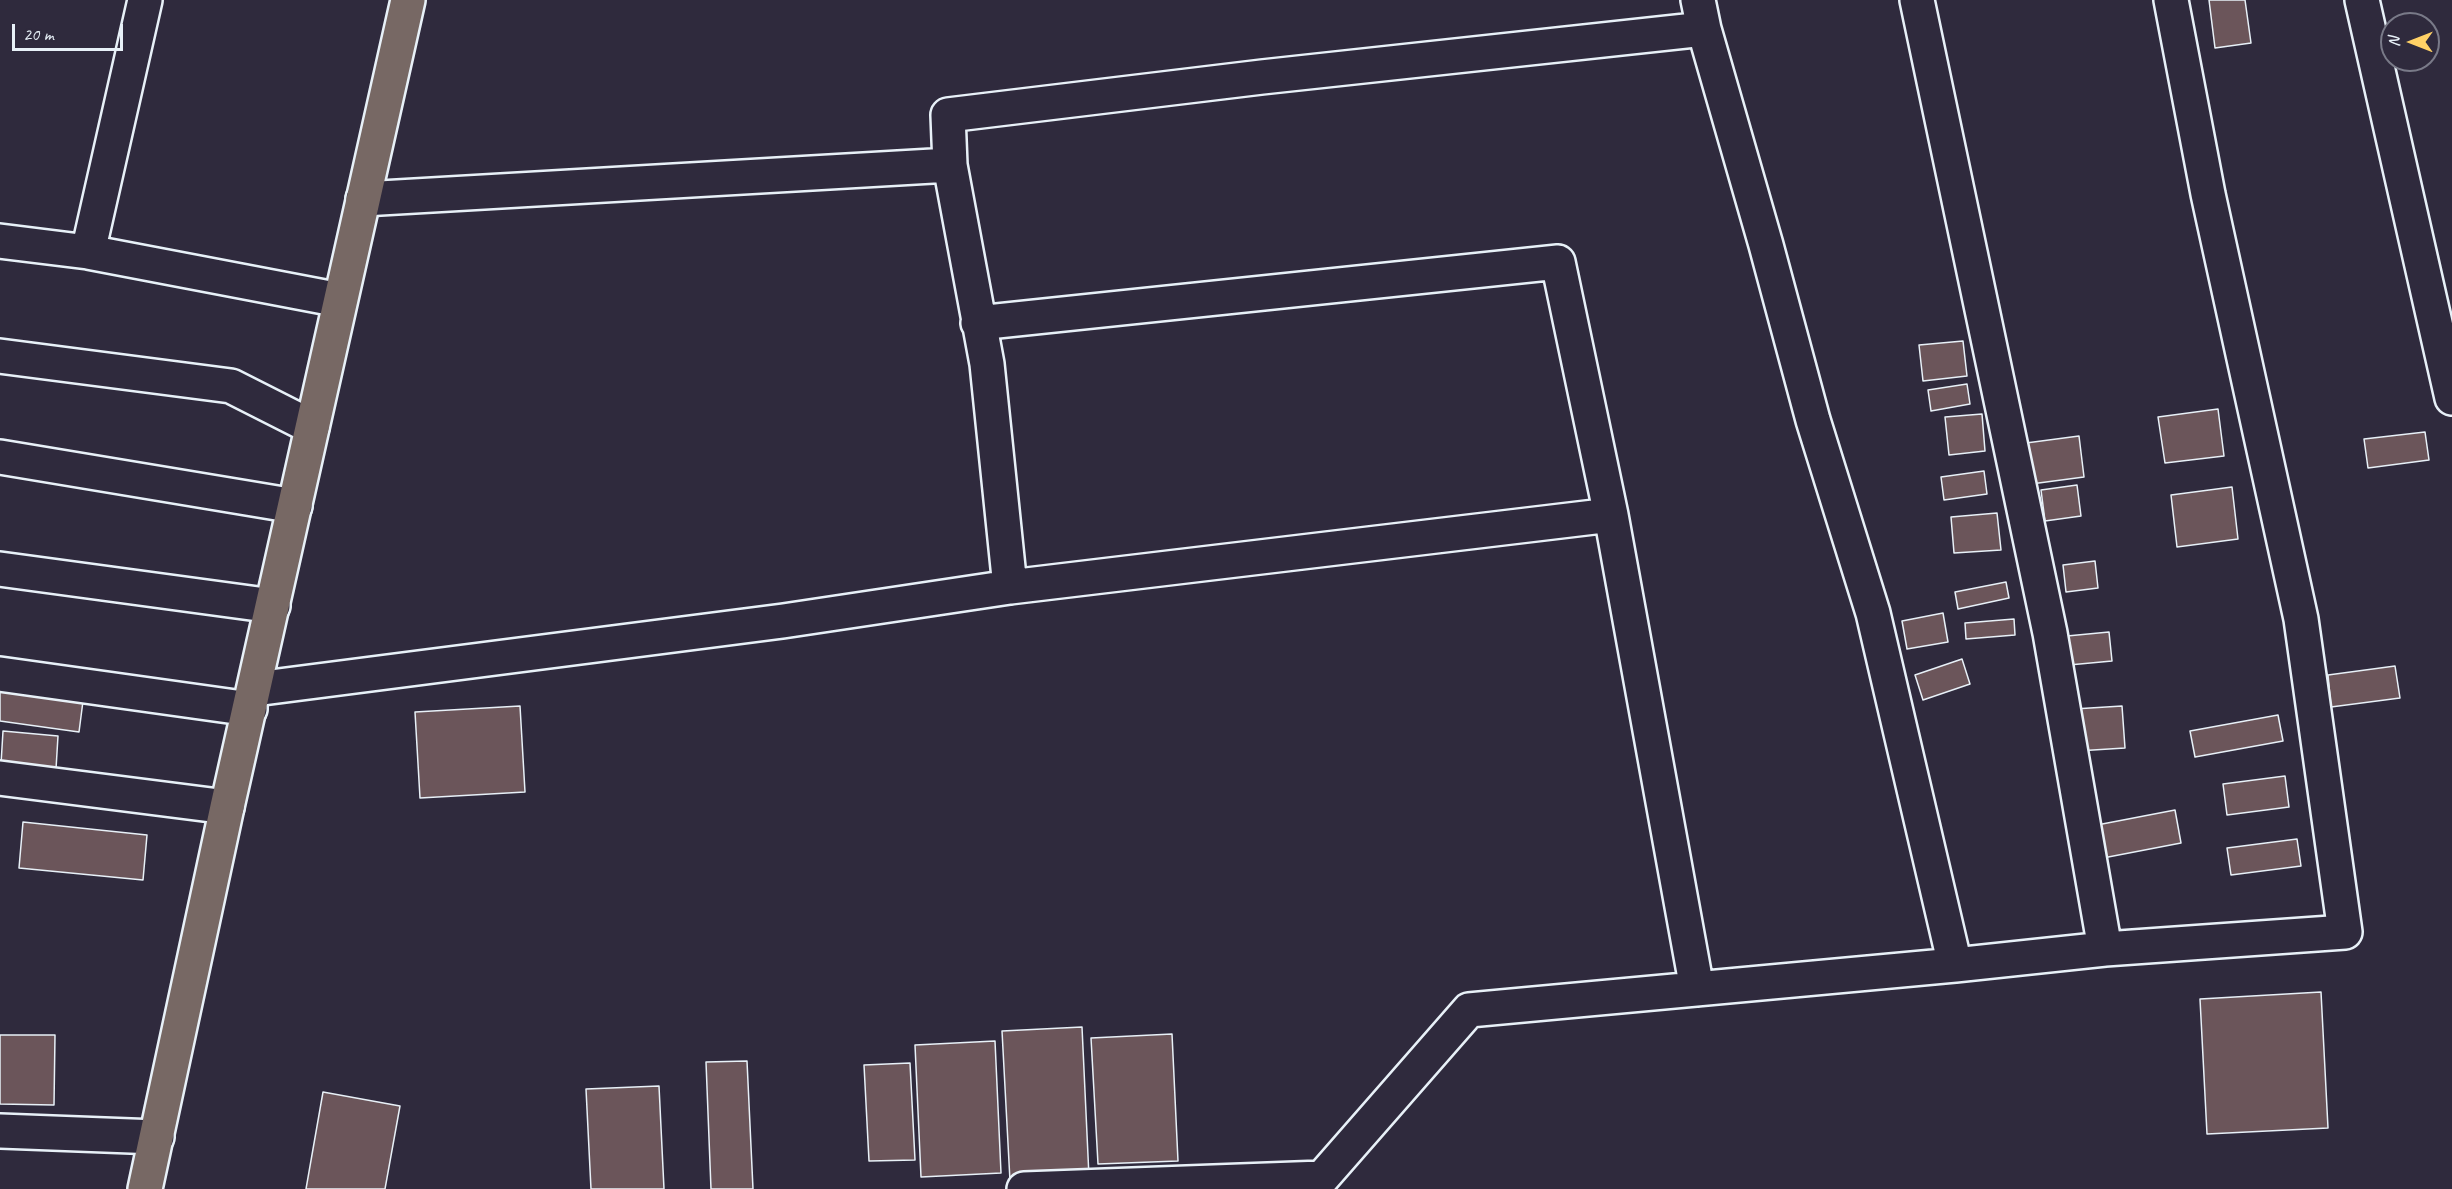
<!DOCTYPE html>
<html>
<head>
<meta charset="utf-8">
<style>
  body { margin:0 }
  #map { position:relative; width:2452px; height:1189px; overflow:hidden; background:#2f2a3d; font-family:Caveat,sans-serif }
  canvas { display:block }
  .north { position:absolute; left:2380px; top:12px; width:60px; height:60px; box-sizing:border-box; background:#2f2a3d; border:2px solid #797a88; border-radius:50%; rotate:270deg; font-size:16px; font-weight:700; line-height:24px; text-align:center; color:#e8f1f8 }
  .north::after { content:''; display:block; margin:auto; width:21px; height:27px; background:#ffd166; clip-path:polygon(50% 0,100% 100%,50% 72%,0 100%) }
  .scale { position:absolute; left:12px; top:24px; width:111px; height:27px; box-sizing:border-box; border:3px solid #e8f1f8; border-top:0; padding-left:8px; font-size:18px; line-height:21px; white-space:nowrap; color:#e8f1f8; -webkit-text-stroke:4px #2f2a3d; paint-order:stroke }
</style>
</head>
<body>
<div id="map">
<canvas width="2452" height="1189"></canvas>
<div class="north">N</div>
<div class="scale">20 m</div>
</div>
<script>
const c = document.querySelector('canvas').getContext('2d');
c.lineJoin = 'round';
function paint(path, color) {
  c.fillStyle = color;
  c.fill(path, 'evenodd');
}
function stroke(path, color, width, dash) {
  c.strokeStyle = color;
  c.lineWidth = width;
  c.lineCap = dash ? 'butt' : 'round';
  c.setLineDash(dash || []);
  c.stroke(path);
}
const building = new Path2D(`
  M2209,0H2245L2251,43L2215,48Z
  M1963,341L1967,376L1923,381L1919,345Z
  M1967,384L1970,404L1931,411L1928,390Z
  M2218,409L2224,456L2165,463L2158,417Z
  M1982,414L1985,451L1949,455L1945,417Z
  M2425,432L2429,460L2368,468L2364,439Z
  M2079,436L2084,477L2031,484L2026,443Z
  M1984,471L1987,494L1944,500L1941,477Z
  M2077,485L2081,516L2045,521L2041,490Z
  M2232,487L2238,539L2177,547L2171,495Z
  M1997,513L2001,550L1954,553L1951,517Z
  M2095,561L2098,588L2066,592L2063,565Z
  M2006,582L2009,598L1958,609L1955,592Z
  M1943,613L1948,642L1907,649L1902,621Z
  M2014,619L2015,635L1966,639L1965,623Z
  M2109,632L2112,661L2069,665L2067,636Z
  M1962,659L1970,684L1923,700L1915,675Z
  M2395,666L2400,698L2331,707L2328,675Z
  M0,690L83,701L79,732L0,721Z
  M520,706L525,792L420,798L415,712Z
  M2122,706L2125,748L2077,751L2074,709Z
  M2278,715L2283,741L2195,757L2190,731Z
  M3,731L58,736L56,769L1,764Z
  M2285,776L2289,807L2227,815L2223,784Z
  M2175,810L2181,843L2103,858L2097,825Z
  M23,822L147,835L143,880L19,868Z
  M2297,839L2301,866L2231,875L2227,848Z
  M2321,992L2328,1128L2207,1134L2200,999Z
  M1082,1027L1089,1177L1010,1181L1002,1031Z
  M1172,1034L1178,1161L1098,1164L1091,1038Z
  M0,1035H55L54,1105L0,1104Z
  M995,1041L1001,1173L921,1177L915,1045Z
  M747,1061L753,1189H711L706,1062Z
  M910,1063L915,1160L869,1161L864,1065Z
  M659,1086L664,1189H591L586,1089Z
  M323,1092L400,1106L385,1189H306Z`);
paint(building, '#6b555a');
stroke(building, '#e8f1f8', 1.5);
const minor = new Path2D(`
  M1698,0L1704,29L1766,245L1813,420L1873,613L1955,965L2105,949
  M1917,0L2050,633L2105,949L2345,932L2301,619L2208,194L2171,0
  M2362,0L2452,398
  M950,165L987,364L1010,587
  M363,199L950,165L948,115L1262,77L1704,29
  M0,241L88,252L340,300
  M88,252L145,0
  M978,323L1558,262L1611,515
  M0,356L231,386L312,427
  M0,457L295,506
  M0,569L273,606
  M0,674L250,709
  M255,689L783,621L1010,587L1611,515L1697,989
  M0,778L227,807
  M0,1131L157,1137
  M1024,1189L1322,1178L1469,1010L1955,965`);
const major = new Path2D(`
  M145,1189L227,807L408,0`);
stroke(minor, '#e8f1f8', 38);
stroke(major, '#e8f1f8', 38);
stroke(minor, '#2f2a3d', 33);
stroke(major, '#776864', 33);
</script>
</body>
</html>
